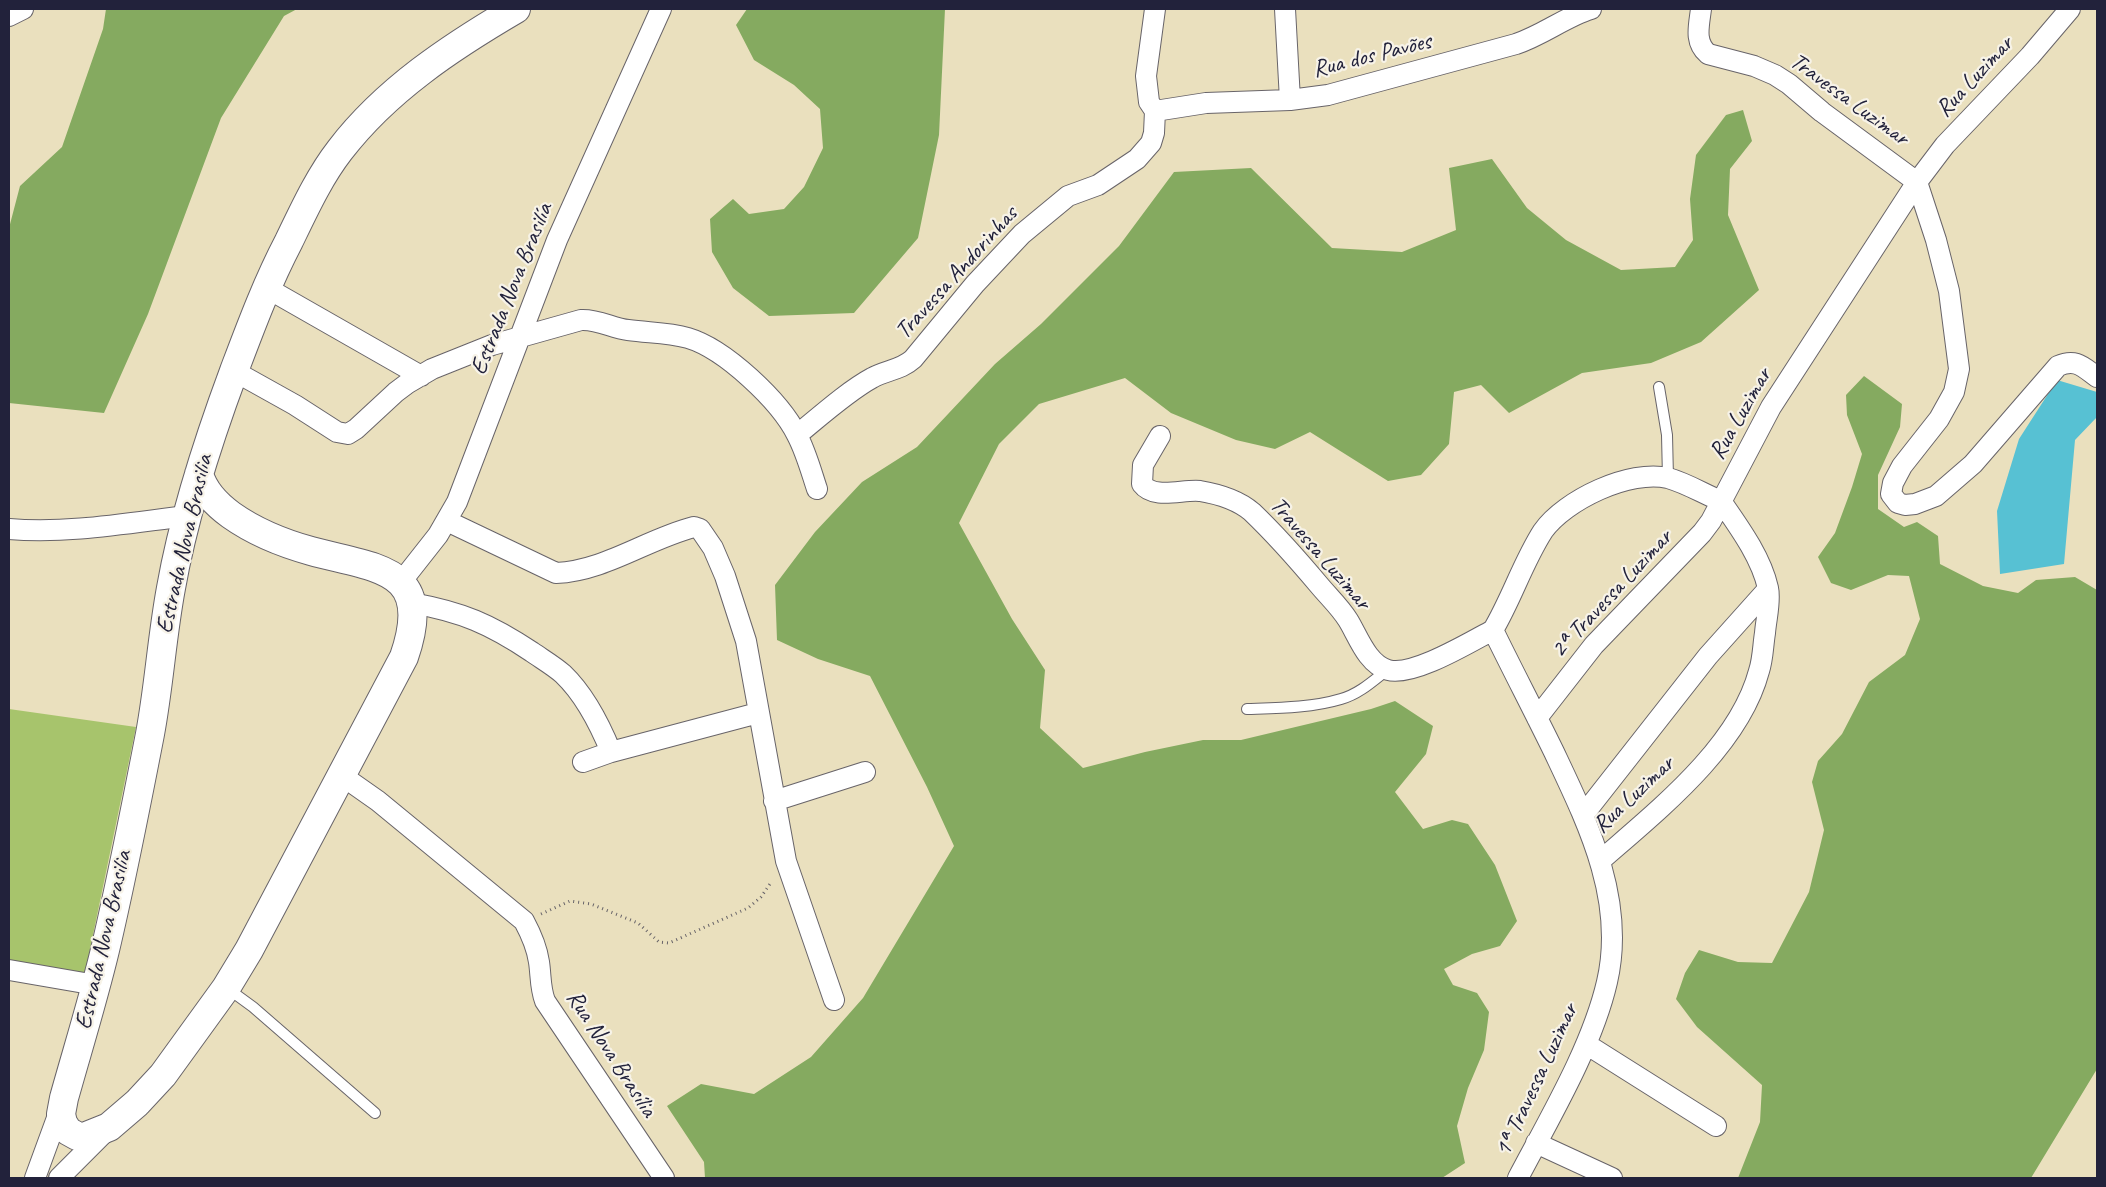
<!DOCTYPE html>
<html>
<head>
<meta charset="utf-8">
<style>
  body { margin:0 }
  #map { position:relative; width:2106px; height:1187px; overflow:hidden; background:#eae0be; font-family:Caveat,sans-serif }
  canvas { display:block }
  .frame { position:absolute; inset:0; border:10px solid #22223b; pointer-events:none }
</style>
</head>
<body>
<div id="map">
<canvas width="2106" height="1187"></canvas>
<div class="frame"></div>
</div>
<script>
const c = document.querySelector('canvas').getContext('2d');
c.lineJoin = 'round';
function paint(path, color) {
  c.fillStyle = color;
  c.fill(path, 'evenodd');
}
function stroke(path, color, width, dash) {
  c.strokeStyle = color;
  c.lineWidth = width;
  c.lineCap = dash ? 'butt' : 'round';
  c.setLineDash(dash || []);
  c.stroke(path);
}
function drawText(font, color, halo, rows, align = 'center') {
  c.font = font + ' Caveat,sans-serif';
  c.lineWidth = 4.5;
  c.setLineDash([]);
  c.textBaseline = 'middle';
  c.strokeStyle = halo;
  c.fillStyle = color;
  for (const [text, x, y, turn = 0] of rows) {
    c.save();
    c.translate(x, y);
    c.rotate((+turn || 0) * Math.PI / 180);
    c.textAlign = isNaN(turn) ? turn : align;
    if (halo) c.strokeText(text, 0, 0);
    c.fillText(text, 0, 0);
    c.restore();
  }
}
paint(new Path2D(`
  M9,709L136,727L81,993L9,978Z`), '#a7c46c');
paint(new Path2D(`
  M106,9H297L284,16L221,118L148,314L104,413L9,403V228L20,186L62,147L103,29Z
  M747,9H945L939,135L918,238L854,313L769,316L733,288L712,252L710,219L733,199L749,214L784,209L804,187L823,148L820,109L794,85L754,60L736,25Z
  M1743,110L1752,141L1730,169L1728,215L1759,290L1701,342L1651,363L1582,373L1509,413L1481,385L1454,392L1449,444L1421,475L1388,481L1310,432L1275,449L1236,440L1171,413L1125,378L1039,404L999,444L959,523L1012,619L1045,670L1040,728L1083,768L1145,752L1203,740H1241L1371,709L1395,701L1433,726L1426,754L1395,792L1423,829L1452,820L1468,824L1495,865L1517,921L1500,946L1472,954L1444,969L1453,985L1477,993L1489,1012L1484,1050L1468,1088L1457,1126L1465,1163L1442,1178H705L704,1162L667,1106L701,1084L754,1094L811,1057L863,998L954,846L927,787L870,676L818,659L777,640L775,585L815,532L862,482L917,447L995,364L1041,324L1119,246L1174,172L1251,168L1332,248L1402,252L1456,230L1449,168L1492,159L1527,208L1566,240L1621,270L1675,267L1693,240L1690,199L1696,155L1726,115Z
  M1864,376L1902,404L1900,427L1878,475V509L1904,527L1917,522L1938,536L1940,564L1983,586L2018,593L2036,580L2075,577L2097,590V1069L2031,1178H1738L1760,1122L1762,1085L1697,1027L1676,999L1685,973L1699,950L1738,962L1772,963L1809,892L1824,830L1812,782L1818,761L1842,734L1869,682L1905,655L1920,619L1909,576L1888,575L1851,590L1831,583L1818,557L1835,533L1852,487L1862,454L1847,415L1846,395Z`), '#85aa60');
paint(new Path2D(`
  M2057,380L2097,392V417L2075,440L2064,564L2000,574L1997,511L2019,439Z`), '#57c1d3');
const lane = new Path2D(`
  M1659,387L1667,435L1668,478
  M1247,709C1278,708 1311,708 1341,699C1359,694 1373,681 1387,670
  M227,988L253,1007L375,1113`);
const street = new Path2D(`
  M1285,9L1290,100
  M1701,9C1699,26 1694,42 1708,54L1754,66L1775,75L1789,84L1822,112L1917,182L1936,240L1949,291L1959,369L1954,392L1939,419L1902,466L1893,483L1891,494L1898,503L1905,505L1915,504L1936,496L1973,464L2058,366C2076,358 2083,367 2097,377
  M9,16L23,9
  M1155,111L1206,103L1290,100L1328,95L1516,44C1543,35 1565,17 1591,9
  M265,287L421,376
  M234,371L295,405L337,432L348,434L356,429L396,392L408,383L432,369L492,345L581,320C598,319 612,328 628,330C649,333 667,332 688,338C725,349 780,401 797,435C806,452 811,471 817,489
  M797,435C819,417 848,391 872,378C886,370 901,370 913,359L975,284L1022,234L1068,196L1098,185L1137,159L1151,143L1154,133L1155,111L1149,102L1146,76L1155,9
  M1160,436L1143,465L1142,484C1154,500 1183,489 1200,491C1218,494 1238,500 1252,512C1276,535 1298,560 1319,585C1329,597 1340,607 1348,620C1358,636 1367,664 1388,670C1413,677 1470,642 1493,630
  M447,521L556,573C605,571 647,539 694,527L700,529L713,548L725,576L746,641L786,861L834,1000
  M9,529C68,534 128,523 187,516
  M401,582L438,535L457,502L557,240L661,9
  M412,603C462,612 490,624 532,652C542,659 554,666 563,674C585,695 600,725 611,752
  M1537,718L1594,645L1702,533L1711,521L1771,407L1917,182L1945,145L2030,56L2070,9
  M583,762L611,752L758,713
  M341,775L378,801L524,921C531,934 537,948 539,962C541,975 540,988 545,1001L664,1178
  M774,801L865,772
  M1584,814L1708,656L1768,589
  M1600,861C1657,811 1739,747 1759,671C1763,659 1763,645 1765,633C1766,619 1771,601 1768,588C1761,557 1739,527 1721,501
  M9,970L96,985
  M1586,1044L1716,1126
  M1536,1143L1612,1178
  M35,1178L61,1107
  M59,1178L106,1131
  M1518,1178C1549,1119 1592,1047 1607,982C1626,900 1588,824 1554,752C1534,711 1513,671 1493,630C1512,598 1523,562 1543,531C1565,500 1630,469 1668,478C1686,483 1704,494 1721,501`);
const secondary = new Path2D(`
  M199,474C204,492 216,504 231,515C255,532 282,543 311,551C377,569 435,567 404,657L249,950L226,988L163,1075L137,1103L109,1127L84,1137L77,1136L68,1131L63,1123L61,1114L64,1098C78,1048 93,1000 105,950C122,878 136,806 150,734C159,686 162,636 171,588C184,514 208,441 234,371C251,326 267,283 289,241C304,210 319,177 340,150C386,90 451,47 516,9`);
stroke(lane, '#686469', 12);
stroke(street, '#686469', 22);
stroke(secondary, '#686469', 30);
stroke(new Path2D(`
  M541,914L570,901L591,904L638,923L659,942L669,943L748,908L761,897L772,881`), '#686469', 3, [1, 4]);
stroke(lane, '#fff', 10);
stroke(street, '#fff', 20);
stroke(secondary, '#fff', 28);
drawText('24px', '#22223b', '#f7f3e8', [
  ["Rua dos Pavões",1372,56,-14],
  ["Rua Luzimar",1975,77,-47],
  ["Travessa Luzimar",1849,100,36],
  ["Travessa Andorinhas",957,273,-48],
  ["Estrada Nova Brasilía",512,289,-68],
  ["Rua Luzimar",1741,414,-60],
  ["Estrada Nova Brasilia",185,544,-77],
  ["Travessa Luzimar",1320,554,49],
  ["2ª Travessa Luzimar",1612,594,-47],
  ["Rua Luzimar",1634,795,-43],
  ["Estrada Nova Brasilia",104,940,-77],
  ["Rua Nova Brasília",611,1054,57],
  ["1ª Travessa Luzimar",1537,1080,-65]
]);
</script>
</body>
</html>
